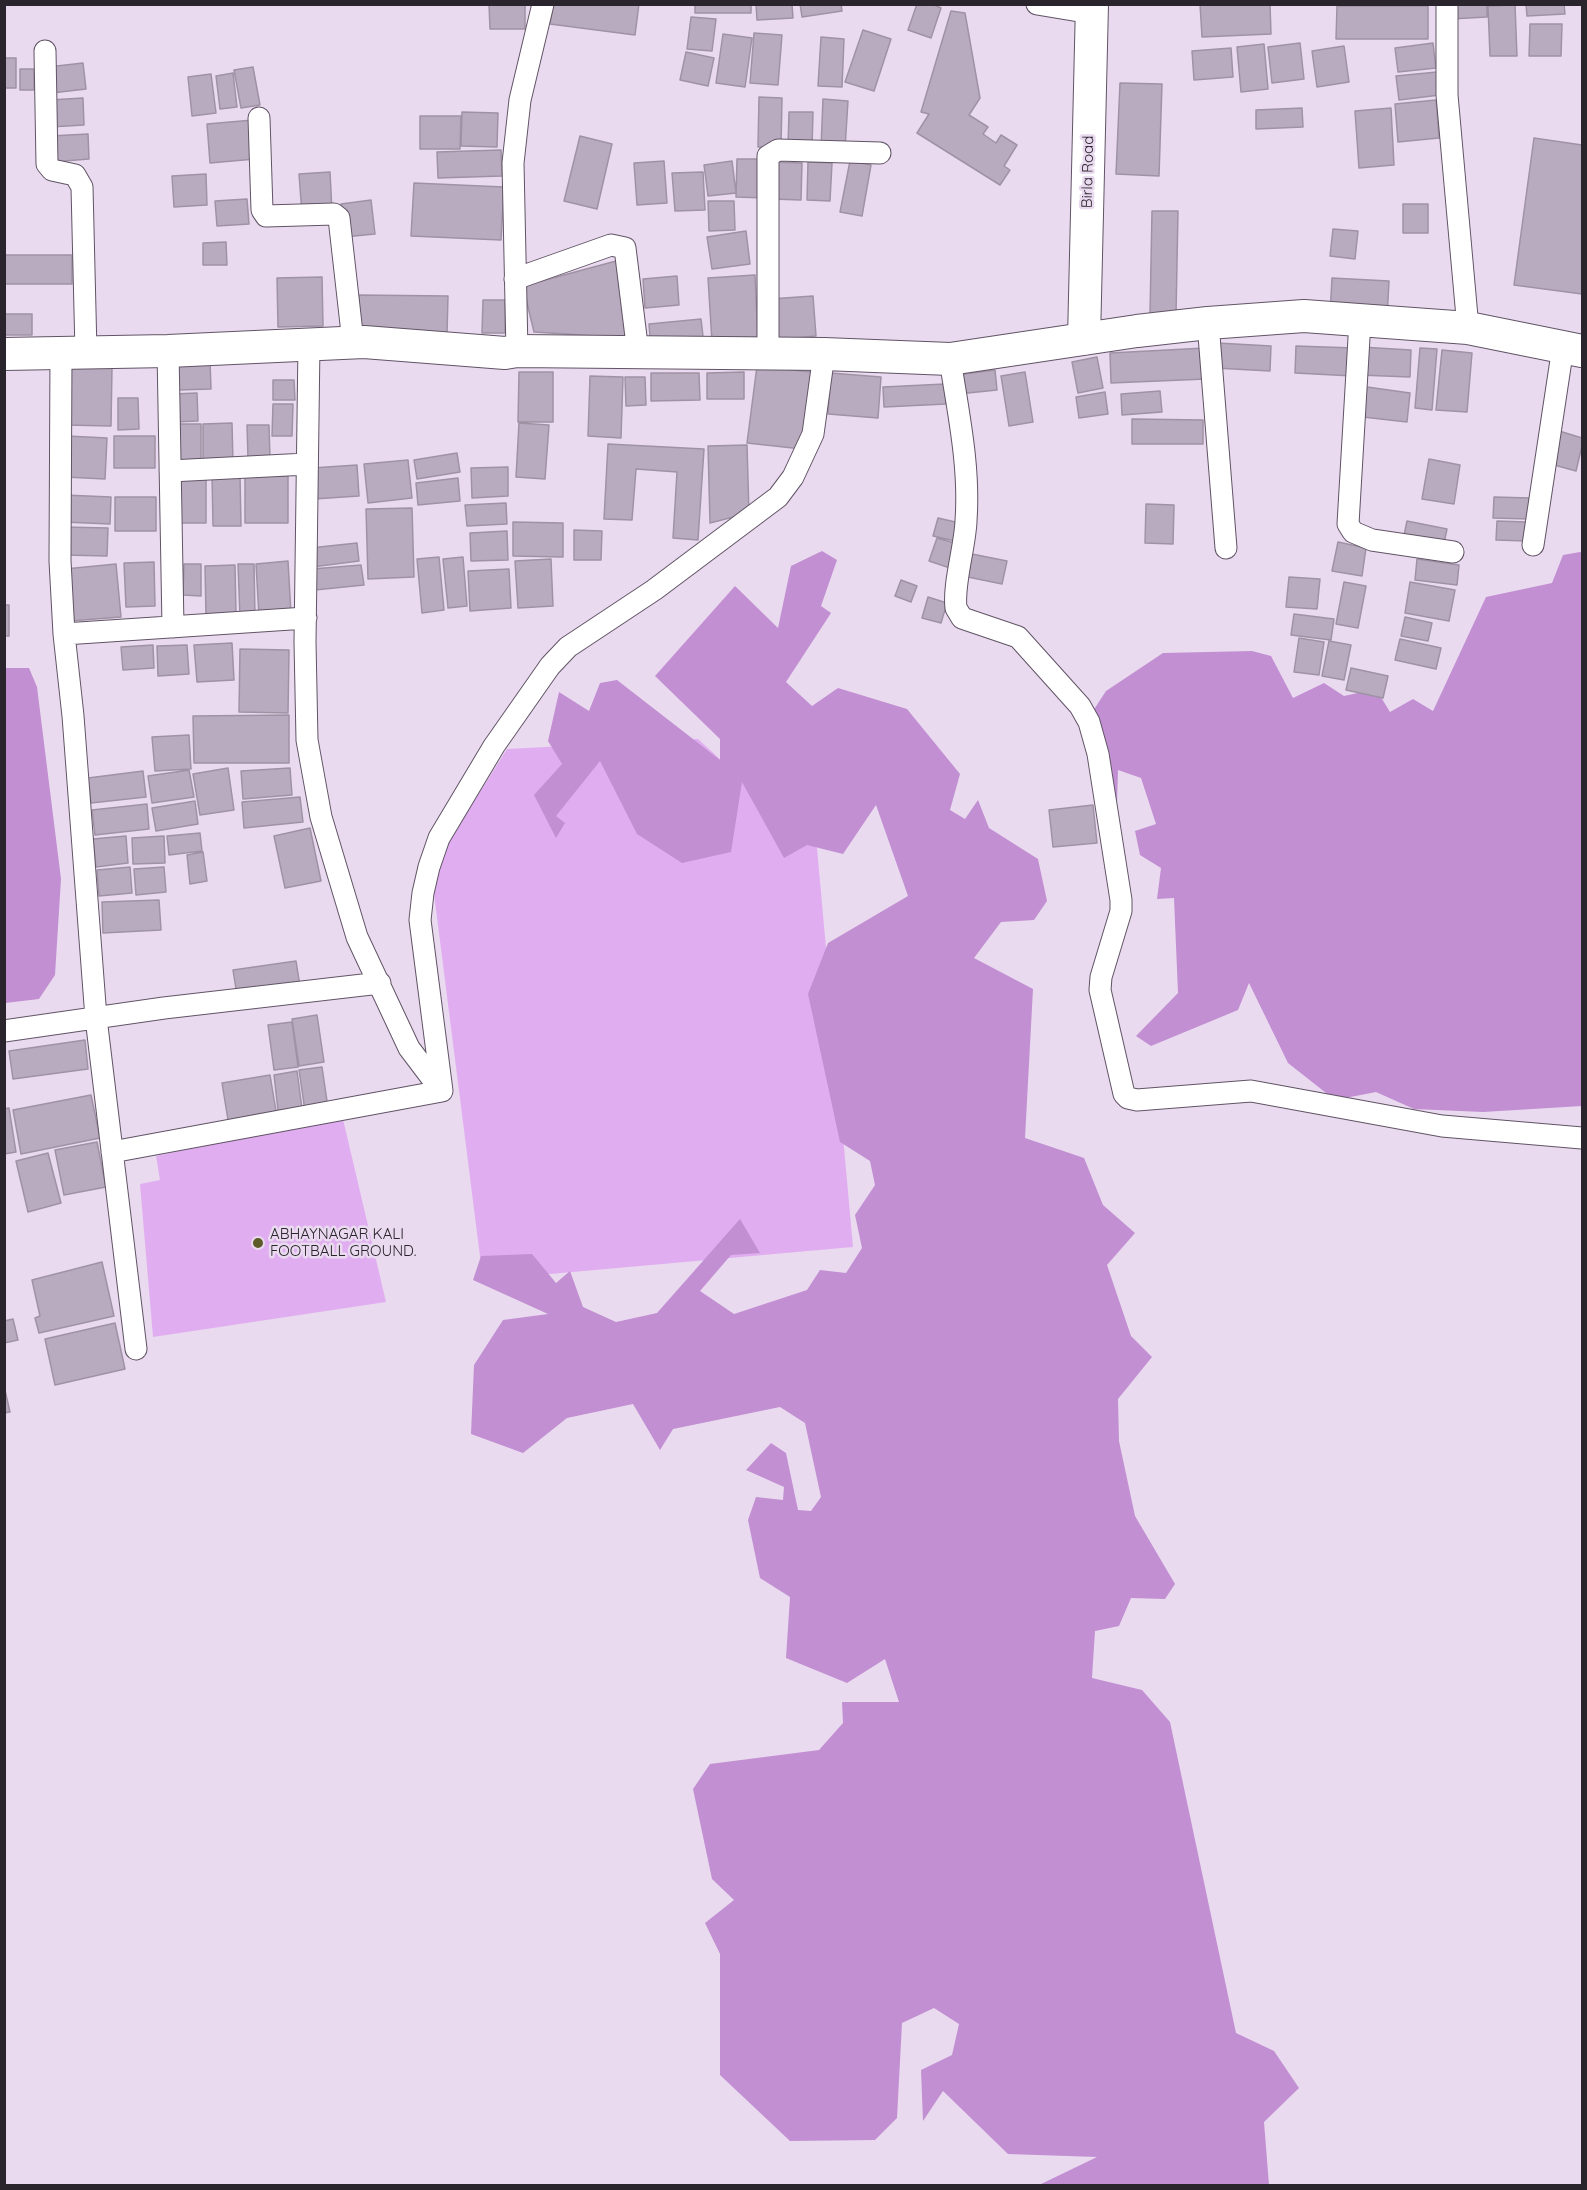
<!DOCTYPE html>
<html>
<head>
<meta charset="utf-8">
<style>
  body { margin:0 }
  #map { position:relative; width:1587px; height:2190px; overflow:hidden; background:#eadaef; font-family:Quicksand,sans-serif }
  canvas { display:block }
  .frame { position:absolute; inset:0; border:6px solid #2a242c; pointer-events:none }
</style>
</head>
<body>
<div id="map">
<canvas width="1587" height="2190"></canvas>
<div class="frame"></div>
</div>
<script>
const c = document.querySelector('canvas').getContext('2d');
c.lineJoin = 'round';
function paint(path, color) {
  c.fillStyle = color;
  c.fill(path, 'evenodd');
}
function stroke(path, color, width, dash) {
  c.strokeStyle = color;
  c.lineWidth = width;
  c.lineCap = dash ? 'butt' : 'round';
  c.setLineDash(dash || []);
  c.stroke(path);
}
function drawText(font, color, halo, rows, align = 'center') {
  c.font = font + ' Quicksand,sans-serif';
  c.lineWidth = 5;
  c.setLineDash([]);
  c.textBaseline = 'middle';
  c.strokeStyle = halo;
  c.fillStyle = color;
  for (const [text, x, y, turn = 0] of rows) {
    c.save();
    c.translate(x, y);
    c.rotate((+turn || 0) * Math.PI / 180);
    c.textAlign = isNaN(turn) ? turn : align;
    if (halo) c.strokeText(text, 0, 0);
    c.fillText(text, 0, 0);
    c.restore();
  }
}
paint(new Path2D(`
  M698,739L817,848L853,1247L483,1280L431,870L507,749Z
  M342,1115L386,1302L153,1337L140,1184L160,1180L156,1156Z`), '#e0aef0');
paint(new Path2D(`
  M822,551L837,560L821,606L831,613L786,682L812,706L838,688L907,709L960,774L950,810L965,819L978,800L989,828L1038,859L1047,901L1034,920L1001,922L974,958L1033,989L1025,1138L1084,1158L1103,1205L1135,1233L1107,1265L1131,1336L1152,1357L1118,1399L1119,1441L1135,1516L1175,1584L1165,1599L1131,1598L1119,1626L1095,1631L1092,1678L1142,1690L1170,1722L1236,2033L1274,2051L1299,2088L1264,2122L1269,2185H1039L1097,2157L1008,2154L943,2091L923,2121L921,2070L952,2055L959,2024L934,2008L902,2023L897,2118L875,2140L790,2141L720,2075V1954L705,1923L734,1900L712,1879L693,1789L710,1764L819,1750L843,1723L842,1702H899L885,1659L847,1683L786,1658L790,1597L760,1578L748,1520L756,1497L783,1500L784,1487L746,1470L771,1443L786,1453L798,1510L811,1511L821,1497L805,1423L780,1407L673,1429L660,1450L633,1404L567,1418L523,1453L471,1434L474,1365L503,1320L548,1314L473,1280L481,1256L532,1254L556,1283L570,1271L583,1307L616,1322L657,1313L740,1219L760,1253L731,1255L700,1291L734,1314L807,1290L820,1270L846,1273L862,1248L855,1215L875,1185L870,1161L840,1142L808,994L828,943L908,896L876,805L843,854L807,845L784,858L742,782L731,852L682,863L637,834L600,761L556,816L565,823L556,838L534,795L562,764L548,741L559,692L589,711L600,683L617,680L720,760V739L655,676L735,586L778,628L791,566Z
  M1580,552L1582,553V1106L1483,1112L1414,1109L1376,1092L1335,1100L1288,1063L1249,983L1238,1010L1151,1046L1136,1036L1178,993L1174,898L1157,899L1161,868L1140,855L1135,831L1156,824L1141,778L1118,770L1117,804L1092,788L1101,752L1080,731L1106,691L1163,653L1252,651L1271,656L1293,698L1324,683L1344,696L1376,689L1390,712L1413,699L1433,711L1486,597L1552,583L1563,555Z
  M4,668H29L37,687L61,879L55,975L39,999L5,1003Z`), '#c18fd2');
const building = new Path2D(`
  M489,4H525V29H490Z
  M553,4H639L635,35L550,24Z
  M695,4H751V13H695Z
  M756,4H792L793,18L757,20Z
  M800,4H841L842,11L802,17Z
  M917,4H932L941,8L931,38L908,30Z
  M1200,4H1270L1271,34L1202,37Z
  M1451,4H1487V17L1451,19Z
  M1526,4H1564L1565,14L1527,16Z
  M1515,5L1517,56H1490L1488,6Z
  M1337,6H1428V39H1336Z
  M951,11L965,13L980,98L969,115L988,127L983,134L996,143L1001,135L1017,145L1004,166L1010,170L1000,185L917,133L929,114L921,112Z
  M691,17L716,19L712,51L687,49Z
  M1530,24H1562L1561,56H1529Z
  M863,30L891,39L874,91L845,82Z
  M754,33L782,35L778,85L750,83Z
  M723,34L752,38L745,87L716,83Z
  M821,37L844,39L842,87L818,86Z
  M1300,43L1304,79L1272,83L1268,47Z
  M1433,43L1436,68L1398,72L1395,48Z
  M1264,44L1268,89L1241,92L1237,47Z
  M1344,46L1349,82L1317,87L1312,51Z
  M1231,48L1233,77L1194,80L1192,51Z
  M686,52L714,58L708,86L680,80Z
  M4,58H16V88H4Z
  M83,63L86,89L52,93L48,67Z
  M253,67L260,105L241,108L234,70Z
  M20,69H34V90H20Z
  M1437,72L1440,95L1399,100L1396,76Z
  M233,73L237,107L220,109L216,76Z
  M211,74L216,113L192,116L188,77Z
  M1120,83L1162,84L1159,176L1116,174Z
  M759,97L782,98L781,148L758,147Z
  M83,98L84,125L50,127L49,100Z
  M823,99L848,101L845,149L821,148Z
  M1436,100L1439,138L1398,142L1395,104Z
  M1302,108L1303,127L1256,129V110Z
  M1391,108L1394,165L1359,168L1355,111Z
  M462,112L498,113L497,147L461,146Z
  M789,112H813L812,148L788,147Z
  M420,116H461L460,149H420Z
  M253,120L255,159L210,163L207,124Z
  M88,134L89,159L52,162L50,136Z
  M580,136L612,144L597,209L564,201Z
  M1534,138L1582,145V294L1514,285Z
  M501,150L502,176L438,178L437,152Z
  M737,159H767L766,198L736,197Z
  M664,161L667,203L637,205L634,163Z
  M732,161L736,193L708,196L704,165Z
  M850,161L871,165L862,216L840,212Z
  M774,162L802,163L801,200L772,199Z
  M808,162L832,163L830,201L807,200Z
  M330,172L332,211L302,214L299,174Z
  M703,172L705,210L675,211L672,173Z
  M206,174L207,205L174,207L172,176Z
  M414,183L504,187L501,240L411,236Z
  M247,199L249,224L217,226L215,201Z
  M371,200L375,234L344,237L341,204Z
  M708,201H734L735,230L709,231Z
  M1403,204H1428V233H1403Z
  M1152,211H1178L1176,315H1150Z
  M1333,229L1358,231L1355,259L1330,256Z
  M746,231L750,264L712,269L707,237Z
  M226,242L227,265H203V243Z
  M4,255H72V284H4Z
  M616,261L627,338L534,332L523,286Z
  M755,275L758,340L712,342L708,278Z
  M677,276L679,305L645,308L643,279Z
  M322,277L323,326L278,327L277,278Z
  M1332,278L1389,281L1387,318L1330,315Z
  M359,295L448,296L447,334L359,333Z
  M813,296L816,336L773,340L770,299Z
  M483,300H505V333H482Z
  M4,314H32V335H4Z
  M701,319L704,345L651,350L649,324Z
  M1217,343L1271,346L1270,371L1215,368Z
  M1296,346L1354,348L1353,376L1295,373Z
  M1361,347L1411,350L1410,377L1359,375Z
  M1205,348L1206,379L1111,383L1110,353Z
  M1420,348L1437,349L1432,410L1415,408Z
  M1442,350L1472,353L1467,412L1436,410Z
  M1097,357L1103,388L1078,393L1072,362Z
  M210,360L211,389L177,390L176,361Z
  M757,366L811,372L802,449L747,443Z
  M66,367L112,368L111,426L65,425Z
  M995,370L997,390L958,394L956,375Z
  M519,372H553V422H518Z
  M744,372V399H707V373Z
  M1025,372L1033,422L1009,426L1001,376Z
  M651,373H699L700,400L651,401Z
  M831,373L881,377L878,418L828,414Z
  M590,376L623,377L621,438L588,436Z
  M625,377H645L646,405L626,406Z
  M273,380H294L295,400H273Z
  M945,384L946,404L884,407L883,387Z
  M1367,387L1410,393L1407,422L1363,417Z
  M1160,391L1162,412L1122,415L1121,394Z
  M1105,392L1108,414L1079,418L1076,397Z
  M197,393L198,421L174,422L173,394Z
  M118,398H138L139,429L118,430Z
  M273,404H293L292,436H272Z
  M1132,419L1203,420V444H1132Z
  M232,423L233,463H203V424Z
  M519,423L549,425L545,479L516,477Z
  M175,424H201V464H175Z
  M247,425H269L270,458L248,459Z
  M1556,430L1582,438V446L1576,471L1547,463Z
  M67,436L107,438L105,479L65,477Z
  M114,436H155V468H114Z
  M608,444L704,449L698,540L673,538L677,472L636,469L632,520L604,519Z
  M747,445L749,513L710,523L708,446Z
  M457,453L460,472L417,479L414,460Z
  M1429,459L1460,465L1454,504L1422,499Z
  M408,460L412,498L368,503L364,464Z
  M357,465L359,496L314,499L312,468Z
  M508,467V496L472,498L471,468Z
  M212,475H240L241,526H213Z
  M245,476H288V523H245Z
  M172,478H206V523H172Z
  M458,478L460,501L418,505L416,483Z
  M64,495L111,497L110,524L63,522Z
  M115,497H156V531H115Z
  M1494,497L1530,498V519L1493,518Z
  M506,503L507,524L467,526L465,505Z
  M1146,504L1174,505L1173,544L1145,543Z
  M412,508L414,577L368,579L366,509Z
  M938,518L964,524L960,542L933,536Z
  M1407,521L1447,529L1443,548L1403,540Z
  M1497,521L1527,522L1526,541L1496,540Z
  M513,522L563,523V557L513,556Z
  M64,527L108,528L107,556L64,555Z
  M574,530L602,531L601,560H574Z
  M507,531L508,560L471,561L470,533Z
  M937,538L958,544L950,568L929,561Z
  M1338,542L1366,548L1362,576L1332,571Z
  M357,543L359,561L312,567L310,548Z
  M967,553L1007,561L1002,584L963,576Z
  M439,557L444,610L422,613L417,559Z
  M463,557L467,606L448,608L443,559Z
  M551,559L553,606L518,608L515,561Z
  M1417,559L1459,565L1457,585L1415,580Z
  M288,561L291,614L259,616L256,564Z
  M154,562L155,606L126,607L124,563Z
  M116,564L121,617L70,621L65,569Z
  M184,564H201V596L183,595Z
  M238,564H254L255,617H240Z
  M235,565L236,615L206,616L205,566Z
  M361,565L364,585L315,590L312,569Z
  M509,569L511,608L470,611L468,571Z
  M1289,577L1320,579L1317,609L1286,607Z
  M901,580L917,586L911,602L895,596Z
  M1344,582L1366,586L1358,628L1336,624Z
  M1410,582L1455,590L1449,621L1405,613Z
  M928,597L947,603L941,623L922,618Z
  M4,605H9V636H4Z
  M1294,614L1334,619L1331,640L1291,635Z
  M1405,617L1432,623L1428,641L1401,636Z
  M1299,638L1324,642L1319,675L1294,672Z
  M1400,639L1441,648L1436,669L1395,660Z
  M1329,641L1351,645L1344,680L1322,676Z
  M232,643L234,680L197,682L194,645Z
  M153,645L154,668L123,670L121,647Z
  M187,645L189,674L158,676L157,646Z
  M240,649L289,650L288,713L239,712Z
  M1351,668L1388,676L1383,698L1346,690Z
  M289,715V763H194L193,716Z
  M189,735L191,769L155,771L152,737Z
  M228,768L234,810L200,815L193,774Z
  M290,768L292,795L243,799L241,771Z
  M189,770L194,797L152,803L148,776Z
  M143,771L146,797L91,803L88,778Z
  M300,797L303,822L244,828L242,802Z
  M195,801L198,824L156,831L152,808Z
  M147,804L149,829L95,835L92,810Z
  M1093,805L1097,843L1053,847L1049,810Z
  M310,828L321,881L285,888L274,836Z
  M200,833L202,851L169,855L167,836Z
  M126,836L128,863L96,867L93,839Z
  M164,836L165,863L133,864L132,838Z
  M203,852L207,881L190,884L187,855Z
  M130,867L132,893L99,896L97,870Z
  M164,867L166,892L136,895L134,869Z
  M159,900L161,930L103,933L102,902Z
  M296,961L300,986L237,995L233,970Z
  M317,1015L324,1062L299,1066L292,1019Z
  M292,1022L298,1067L274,1070L268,1025Z
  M85,1040L88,1069L13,1079L9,1051Z
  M322,1067L328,1108L305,1111L299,1070Z
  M297,1071L303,1116L279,1119L274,1075Z
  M270,1075L276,1111L228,1120L222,1083Z
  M91,1095L100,1138L21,1154L13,1110Z
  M9,1108L16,1152L4,1154V1109Z
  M97,1142L106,1187L64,1195L55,1150Z
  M48,1153L61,1203L28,1212L16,1161Z
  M102,1262L114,1316L39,1333L35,1318L40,1316L32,1280Z
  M13,1319L18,1340L4,1343V1321Z
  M115,1323L125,1369L55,1385L45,1339Z
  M4,1386L10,1412L4,1413Z`);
paint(building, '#b9abbf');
stroke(building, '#a092a5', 1.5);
const street = new Path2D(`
  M1037,4L1091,13
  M1447,4V95L1468,328
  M45,51L47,164L52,170L75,175L82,187L86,352
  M259,118L262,210L266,216L334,214L339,218L353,342
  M515,279L611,245L625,248L638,353
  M1360,321L1348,524L1353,532L1372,540L1453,552
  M1208,323L1226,548
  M309,344L305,642L307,740L321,817L357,937L409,1048L440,1089
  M168,351L173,627
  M517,351L513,163L520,100L543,4
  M61,353L60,561L64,634L73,716L96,1018L136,1349
  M768,355V156L778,150L880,153
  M950,359C958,412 970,466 966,521C965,547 953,584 956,608L962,618L1018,637L1080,706L1089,722L1098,754L1121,900V911L1101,977L1100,990L1124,1094L1128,1098L1137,1100L1251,1091L1442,1126L1582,1138
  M170,471L307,464
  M1533,545L1563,347
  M64,634L306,618
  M4,1031L164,1008L380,983
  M112,1152L442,1091L420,920L423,893L429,867L439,838L494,746L550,666L568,647L654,590L778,497L793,477L813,434L824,354`);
const secondary = new Path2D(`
  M1084,339L1092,4
  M4,354L168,351L364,342L505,353L517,351L824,354L950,359L1137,331L1208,323L1304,316L1468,328L1582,351`);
stroke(street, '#615466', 23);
stroke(secondary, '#615466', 34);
stroke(street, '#fff', 21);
stroke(secondary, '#fff', 32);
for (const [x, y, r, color] of [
  [258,1243,6,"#5d5c29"]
]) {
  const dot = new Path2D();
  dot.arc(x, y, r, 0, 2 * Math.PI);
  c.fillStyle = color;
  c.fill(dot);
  stroke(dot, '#eadaef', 2);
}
drawText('15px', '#2a242c', '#eadaef', [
  ["Birla Road",1088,172,-89]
]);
drawText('15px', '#2a242c', '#eadaef', [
  ["ABHAYNAGAR KALI",270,1234],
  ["FOOTBALL GROUND.",270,1251]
], 'left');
</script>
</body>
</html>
